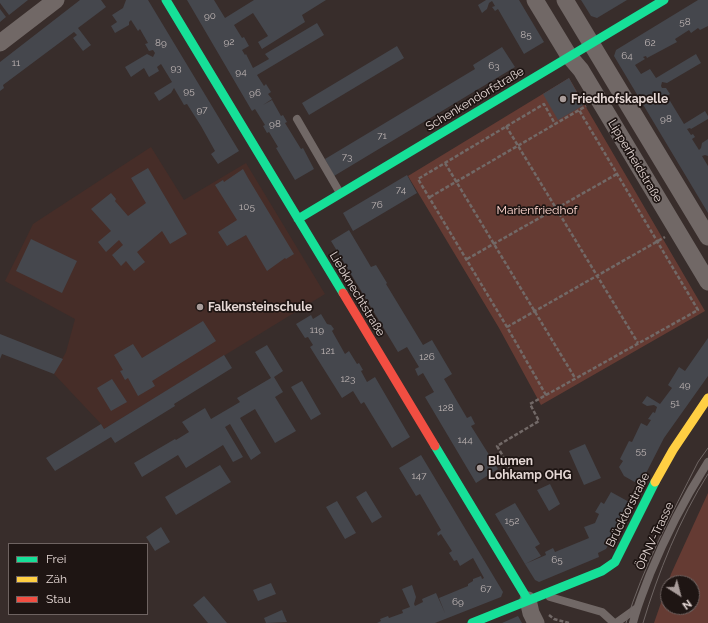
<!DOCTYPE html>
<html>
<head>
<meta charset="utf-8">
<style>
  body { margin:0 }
  #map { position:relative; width:708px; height:623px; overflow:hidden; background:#382d2b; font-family:Raleway,sans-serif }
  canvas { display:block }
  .legend { position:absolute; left:8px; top:543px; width:140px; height:72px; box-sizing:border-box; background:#1e1513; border:1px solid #6e6361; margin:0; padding:5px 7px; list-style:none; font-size:12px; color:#e5d8d5 }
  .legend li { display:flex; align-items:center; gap:8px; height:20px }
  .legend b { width:20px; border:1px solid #6e6361 }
  .north { position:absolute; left:660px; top:575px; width:40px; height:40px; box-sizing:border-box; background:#1e1513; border:1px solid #6e6361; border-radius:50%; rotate:144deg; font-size:11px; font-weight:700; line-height:16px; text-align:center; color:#e5d8d5 }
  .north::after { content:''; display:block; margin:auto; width:14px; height:18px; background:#a89c9a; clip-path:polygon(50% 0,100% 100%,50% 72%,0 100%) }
</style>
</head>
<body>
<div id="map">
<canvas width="708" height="623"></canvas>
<ul class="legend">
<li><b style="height:5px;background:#16e098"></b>Frei</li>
<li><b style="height:5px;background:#ffcf43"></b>Zäh</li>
<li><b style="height:5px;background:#f24e42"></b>Stau</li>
</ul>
<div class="north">N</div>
</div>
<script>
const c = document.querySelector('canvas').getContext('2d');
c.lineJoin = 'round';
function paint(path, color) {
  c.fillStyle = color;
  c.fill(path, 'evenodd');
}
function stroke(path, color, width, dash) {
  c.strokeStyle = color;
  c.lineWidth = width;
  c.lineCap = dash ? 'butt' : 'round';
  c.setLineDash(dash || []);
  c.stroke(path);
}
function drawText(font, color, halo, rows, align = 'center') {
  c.font = font + ' Raleway,sans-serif';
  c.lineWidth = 3.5;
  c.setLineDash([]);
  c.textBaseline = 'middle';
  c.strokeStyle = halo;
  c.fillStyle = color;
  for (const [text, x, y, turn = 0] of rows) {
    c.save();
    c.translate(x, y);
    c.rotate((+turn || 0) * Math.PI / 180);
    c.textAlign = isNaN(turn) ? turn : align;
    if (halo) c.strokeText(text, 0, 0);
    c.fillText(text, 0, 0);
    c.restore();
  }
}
paint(new Path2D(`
  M151,147L184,200L246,163L325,294L104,429L101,424L54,374L66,352L75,319L5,281L33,224Z`), '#462d28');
paint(new Path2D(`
  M569,78L705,311L541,405L499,328L408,176Z
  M708,493V623H654L671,574ZM668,583H692V607H668Z`), '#653b33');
paint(new Path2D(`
  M0,0H28L9,15L0,3Z
  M80,0H101L106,7L78,28L91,45L83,51L73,38L77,35L74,32L3,85L4,88L0,91V62Z
  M126,0H148L239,151L218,164L211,154L215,151L201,126L187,104L184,105L174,88L171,93L159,101L154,93L172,82L161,64L157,67L159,71L149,77L144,68L131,77L125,67L147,54L153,57L155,53L153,50L149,51L145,44L148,43L140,29L138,31L131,20L129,22V25L115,33L111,26L117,22L112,15L123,8Z
  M187,0H214L225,18L254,0H326L302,15L305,22L262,49L258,42L268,36L253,13L234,25L242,38L244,37L249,46L242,50L245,55L246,54L253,68L269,59L265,54L317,23L324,35L257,75L264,86L266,84L271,92L268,94L272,99L263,105L272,100L281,116L283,115L287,122L285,123L301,149L303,148L314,169L295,180L276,148L278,147L269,132L267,133L263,126L265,125L255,109L252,111Z
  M486,0H519L544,42L524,54L498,9L495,11L492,7L495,6L492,1L489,3L487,9L482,13L478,5Z
  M581,0H627L597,18L591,16Z
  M698,0H708V26L700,30L698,28L691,33L689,30L675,39L677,42L647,58L646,56L643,57L645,59L635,65L641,74L650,69L656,78L696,54L701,63L667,83L662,82L661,86L662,88H666L670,94L667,96L684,124L705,111L708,116V119L691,129L690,128L687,129L691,135L693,134L695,137L692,139L699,150L701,148L702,143L708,139V156L705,155L702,156L708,166V213L614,56L616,50Z
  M0,9L6,17L0,22Z
  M397,46L404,58L309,115L302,103Z
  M502,47L515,67L334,176L325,159L475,69L473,65Z
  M569,78L584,105L558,120L543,94Z
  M148,168L187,234L170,244L162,231L137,252L145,262L134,271L126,261L121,266L112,255L123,245L119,240L106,252L98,242L111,231L91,209L111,193L116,199L115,201L128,216L146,203L131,178Z
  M243,169L248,178L294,254L286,259L285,258L267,271L246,235L227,246L218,232L237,220L215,185L223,180L224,182Z
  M407,175L417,193L353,231L343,213Z
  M349,230L371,267L376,265L387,283L386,284L423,345L432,340L452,374L444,379L467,418L471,416L475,424L471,426L498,469L476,483L425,397L434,392L423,373L418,376L415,369L419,367L407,347L398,352L331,241Z
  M31,239L77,261L62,293L16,271Z
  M321,314L327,324L331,325L334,329L332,331L345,354L349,351L357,364L359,363L363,370L361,371L367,382L375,377L410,437L392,448L364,402L361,404L353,391L342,398L310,347L313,345L308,337L305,338L296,324L311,315L313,319Z
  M203,321L216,341L152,381L155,386L138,396L128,378L125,380L120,371L123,370L114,355L133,344L142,358Z
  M0,334L63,359L54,374L2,354L0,359Z
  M708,338V376L664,438L640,485L624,476L619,467L623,461L620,459L629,441L632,442L641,423L647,426L651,420L648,419L653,412L655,413L657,407L654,405L647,406L642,403L647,396L660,404L672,388L668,385L679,367L685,371Z
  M267,345L283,371L274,377L283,392L275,397L296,431L275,443L255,409L240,418L261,453L251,460L230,424L225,427L243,457L233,462L223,445L186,468L178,455L142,477L134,463L175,439L176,440L189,432L182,422L205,408L211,419L240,402L237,398L271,378L255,352Z
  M224,355L232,368L174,404L175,406L115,443L111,437L55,471L46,458L101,424L104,429Z
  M112,379L127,402L111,411L97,388Z
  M302,381L321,414L311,420L291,387Z
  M585,444L601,478L584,485L569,451Z
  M421,455L503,592L501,597L435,623H377L381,621L380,619L388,616L389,618L403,613L402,610L410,607L402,589L412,585L416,597L414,604L415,606L423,602L422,599L436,593L445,613L439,598L468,586V584L473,581V579L481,576L482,579L484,578L473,558L460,566L457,560L454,561L449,553L452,551L441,534L438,536L437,533L441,530L420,494L416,496L399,468Z
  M220,465L231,482L176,515L165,497Z
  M550,484L560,504L549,511L537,490Z
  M366,491L382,517L372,523L356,497Z
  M611,492L631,503L606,549L598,553L599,557L539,582L535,580L525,564L546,555L545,552L553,548L555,552L589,538L584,527L595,523L599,514L595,512L601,502L604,504Z
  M337,501L356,533L345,539L326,507Z
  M515,503L540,544L535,547L541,556L525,564L495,514Z
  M161,527L170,542L155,551L146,537Z
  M271,583L276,594L258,601L253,590Z
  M204,596L227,623H208L193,605Z
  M282,610L287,622L266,623L264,618Z
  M518,616L522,623H502Z`), '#45474d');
stroke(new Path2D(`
  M506,126L638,343
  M445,163L575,378
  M430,197L586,106
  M467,259L617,174
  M507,327L665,237
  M546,395L507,327L418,179L544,104L555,124
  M511,470L497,446L539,421L530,404L698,310L579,110
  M549,615L554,619L569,623`), '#726967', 2.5, [4, 2]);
stroke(new Path2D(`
  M297,119L340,193
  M550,597L602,612L614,623
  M616,623L637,608
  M633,623C637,606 644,590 650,574C666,535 685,498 708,462`), '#716866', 8);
stroke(new Path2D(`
  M535,0L569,56L581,70L708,282
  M565,0L708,237
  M0,43L56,0
  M528,600L531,613L536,623`), '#716866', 17);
stroke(new Path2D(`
  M166,0L343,293
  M298,219L664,0
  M435,446L528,600
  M472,623L602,571L615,562L655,482`), '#16e098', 9);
stroke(new Path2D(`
  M655,482L673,450L708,398`), '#ffcf43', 9);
stroke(new Path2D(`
  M343,293L435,446`), '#f24e42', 9);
stroke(new Path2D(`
  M626,623C643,566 672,514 698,462L708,448
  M643,623C658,573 680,518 708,474`), '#6f6664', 1);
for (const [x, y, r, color] of [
  [563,99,4,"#a89c9a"],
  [200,307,4,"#a89c9a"],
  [480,468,4,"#a89c9a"]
]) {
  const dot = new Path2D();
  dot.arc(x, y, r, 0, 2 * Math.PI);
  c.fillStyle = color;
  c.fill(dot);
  stroke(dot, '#1e1513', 1.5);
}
drawText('10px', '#bdb4b3', null, [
  ["90",210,16],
  ["58",685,22],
  ["85",526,35],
  ["92",229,42],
  ["89",161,43],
  ["62",650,43],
  ["64",627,56],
  ["11",16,63],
  ["63",494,66],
  ["93",176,68],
  ["94",241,72],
  ["95",189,91],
  ["96",255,93],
  ["97",202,110],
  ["98",666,119],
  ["98",275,124],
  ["71",382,136],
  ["73",347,157],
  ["74",401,190],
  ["76",377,205],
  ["105",247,207],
  ["119",317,330],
  ["121",328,351],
  ["126",427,357],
  ["123",348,379],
  ["49",685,385],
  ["51",675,403],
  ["128",446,408],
  ["144",465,440],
  ["55",641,451],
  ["147",419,476],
  ["152",512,521],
  ["65",557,560],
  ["67",486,589],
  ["69",458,602]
]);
drawText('12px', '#e5d8d5', '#1e1513', [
  ["Schenkendorfstraße",475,99,-31],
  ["Lipperheidstraße",635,161,59],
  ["Liebknechtstraße",357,294,59],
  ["Brücktorstraße",628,510,-63],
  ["ÖPNV-Trasse",655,536,-65]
]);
drawText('bold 12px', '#e5d8d5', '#1e1513', [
  ["Friedhofskapelle",571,99],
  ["Falkensteinschule",208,307],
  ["Blumen",488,461],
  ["Lohkamp OHG",488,475]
], 'left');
drawText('12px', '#ffd7cf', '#1e1513', [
  ["Marienfriedhof",537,210]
]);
</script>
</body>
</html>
